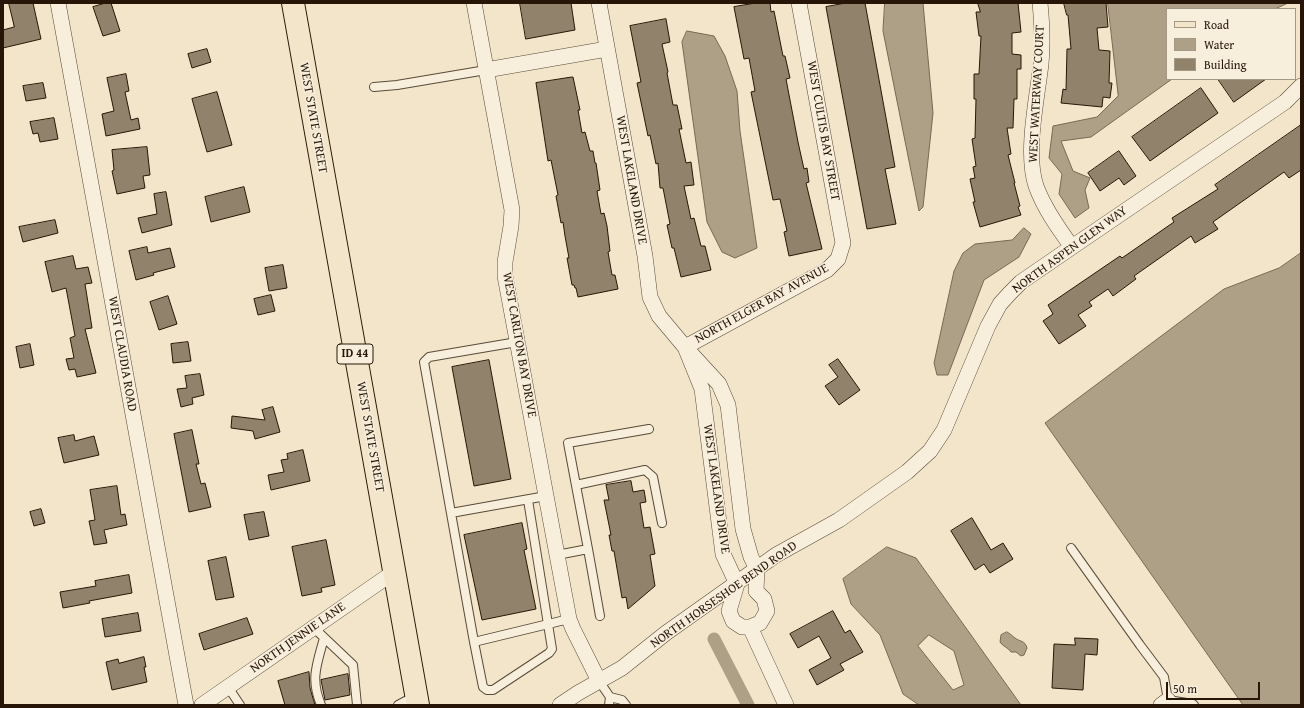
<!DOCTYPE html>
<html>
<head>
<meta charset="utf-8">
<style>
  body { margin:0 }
  #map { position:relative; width:1304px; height:708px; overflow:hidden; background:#f3e5c9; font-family:"Gentium Book Plus",serif }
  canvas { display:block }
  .frame { position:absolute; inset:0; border:4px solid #271607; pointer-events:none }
  .legend { position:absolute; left:1166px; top:8px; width:130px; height:72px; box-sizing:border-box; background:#f7eedc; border:1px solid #a49887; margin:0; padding:5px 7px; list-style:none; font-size:12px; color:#271607 }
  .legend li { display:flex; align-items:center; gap:8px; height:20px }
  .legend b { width:20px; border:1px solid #a49887 }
  .scale { position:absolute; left:1166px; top:682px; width:94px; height:18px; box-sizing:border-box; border:2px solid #271607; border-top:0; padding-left:5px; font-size:12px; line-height:14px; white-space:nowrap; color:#271607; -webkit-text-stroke:3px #f7eedc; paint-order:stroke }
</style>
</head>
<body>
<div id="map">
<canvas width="1304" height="708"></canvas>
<div class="frame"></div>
<ul class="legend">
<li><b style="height:5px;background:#f3e5c9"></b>Road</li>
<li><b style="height:11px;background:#ae9f87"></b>Water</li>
<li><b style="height:11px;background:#91826c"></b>Building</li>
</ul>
<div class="scale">50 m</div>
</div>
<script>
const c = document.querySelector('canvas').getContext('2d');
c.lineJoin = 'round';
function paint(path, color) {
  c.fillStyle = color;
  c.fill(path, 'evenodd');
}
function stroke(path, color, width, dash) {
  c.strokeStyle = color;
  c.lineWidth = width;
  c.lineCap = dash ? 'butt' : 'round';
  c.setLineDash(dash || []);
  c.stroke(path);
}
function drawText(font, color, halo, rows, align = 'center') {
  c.font = font + ' "Gentium Book Plus",serif';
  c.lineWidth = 3;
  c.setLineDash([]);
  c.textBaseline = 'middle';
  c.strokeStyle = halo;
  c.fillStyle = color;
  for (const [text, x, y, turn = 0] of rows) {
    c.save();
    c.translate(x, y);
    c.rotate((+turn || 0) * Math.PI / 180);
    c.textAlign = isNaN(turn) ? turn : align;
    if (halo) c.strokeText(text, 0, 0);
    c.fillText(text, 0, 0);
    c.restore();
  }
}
const water = new Path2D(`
  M885,3H923L933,113L923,207L919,211L883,31Z
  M1108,3H1288L1275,9H1167V79H1172L1091,137L1061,141L1073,171L1090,178L1085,190L1089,208L1075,218L1059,194L1062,174L1049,158L1053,126L1097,117L1118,96Z
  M687,31L714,36L725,56L737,91L740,131L757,248L735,258L722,252L707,222L682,42Z
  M1024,228L1031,234L1019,257L984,280L948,375H937L934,363L954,271L963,253L975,244L1012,240Z
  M1301,253V705H1243L1045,423L1224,289L1279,268Z
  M887,547L916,558L1021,705H919L903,694L880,635L851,604L843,579ZM929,635L954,651L964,685L953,690L918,646Z
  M1007,632C1011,634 1012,636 1015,638C1020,642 1025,640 1027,648L1024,655L1021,656L1016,652H1011C1008,647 1003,647 1000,642L1001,635Z`);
paint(water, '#ae9f87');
stroke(water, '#786854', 1);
stroke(new Path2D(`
  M714,639L748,705`), '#ae9f87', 13);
const building = new Path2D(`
  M9,3H33L41,39L3,48V30L14,27Z
  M106,3H111L120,31L103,36L93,7Z
  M520,3H571L575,30L526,39Z
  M756,3H770L771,12L774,11L783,56H785L790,78L786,79L798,142L804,169L807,168L809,182L806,183L822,249L789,256L784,232L787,231L780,199L773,200L751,92L755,91L749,58L744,59L734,7Z
  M846,3H865L895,167L885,169L896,224L867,229L826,7Z
  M978,3H1018L1021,32L1012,33V54L1021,55V69H1017V99H1014L1013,128H1007L1011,154L1008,155L1015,183H1014L1020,206L1018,207L1021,215L980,227L973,202H975L970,179L975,178L973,167L976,166L972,139L975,138L976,99H974V74H979L981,36H979L976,12H980Z
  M1064,3H1106L1108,27L1097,28L1099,50L1110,51L1109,83H1112L1110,98L1103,97L1102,107L1061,103L1063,89L1066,90L1067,49H1071L1068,15H1067Z
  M666,19L670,42L662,44L668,72L667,73L673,105H677L682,129H679L686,163L691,162L694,185L684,186L691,219L694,218L701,246H705L711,270L681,277L674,248H672L667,225L670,224L663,188H660L658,163L656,164L650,135L648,136L642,107L637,83L641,82L630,26Z
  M207,49L211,62L192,68L188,54Z
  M126,74L129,91L125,92L131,120L138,118L140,129L106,136L102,114L114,111L107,78Z
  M572,77H573L580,110H578L582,133L585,132L590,151H593L595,163H596L600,190L597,191L601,214L604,213L607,226L610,251L608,252L612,275H615L618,289L578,297L576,288H575L574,285H572L567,258H569L565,236L563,222L561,223L556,196L558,195L551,160L548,161L536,83Z
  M1218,79H1266L1234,102Z
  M43,83L46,98L26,101L23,86Z
  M1201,88L1218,113L1150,161L1132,137Z
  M217,92L232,145L207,152L192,99Z
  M54,118L58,139L40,142L38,133L33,134L30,122Z
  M1301,125V170L1289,178L1284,172L1213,222L1218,229L1195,243L1191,236L1134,276L1136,279L1113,296L1108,289L1089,302L1092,306L1078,315L1086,326L1059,344L1043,321L1053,314L1048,305L1120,256L1122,258L1174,222L1172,218L1218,189L1215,185Z
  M147,147L150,175L143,176L145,188L117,194L112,171L114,170L112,150Z
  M1119,151L1136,176L1124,185L1119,178L1100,191L1088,173Z
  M244,187L250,212L211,222L205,197Z
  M166,192L172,225L142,233L138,218L157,214L154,194Z
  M55,220L58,233L23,242L19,227Z
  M147,247L148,253L170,248L175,267L153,273L154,275L136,280L129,251Z
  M73,256L76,269L88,267L92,283L85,284L92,328L85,329L96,373L77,377L75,369L69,370L66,359L74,358L70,338L75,336L66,288L52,292L45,262Z
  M283,265L287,288L269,291L265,268Z
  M271,295L275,311L258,315L254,299Z
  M168,296L177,324L159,330L150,302Z
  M188,342L191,361L173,363L171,344Z
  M30,344L34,365L20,368L16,347Z
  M838,359L860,390L839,405L825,386L838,377L829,365Z
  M489,360L511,479L474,486L452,367Z
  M200,374L204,395L192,398L193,404L181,407L177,389L187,388L185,376Z
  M273,407L280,432L255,439L253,431L231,428L232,416L265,420L262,410Z
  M192,430L199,464H196L201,484L205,483L211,507L189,512L174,434Z
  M74,435L75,441L94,436L99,455L64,463L58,438Z
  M303,450L310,481L271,490L268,475L284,472L281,460L288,459L287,454Z
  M631,481L633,492L644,490L646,502L640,503L644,528L650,527L655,554L650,555L655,586L628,609L626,597L622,598L614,551H612L609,535H611L604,500H609L606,485Z
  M117,486L121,515L125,514L127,525L104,530L107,543L94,545L89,521L95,520L90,490Z
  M41,509L45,523L34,526L30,512Z
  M264,512L269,536L249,540L244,515Z
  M972,518L991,550L1003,543L1013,559L990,573L984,564L975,570L951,531Z
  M522,523L527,549L524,550L536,609L482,620L464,535Z
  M326,540L335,585L321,588L322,592L302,596L292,547Z
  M226,557L234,597L216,600L208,561Z
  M129,575L132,593L89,601L90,603L63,608L60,592L96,586L95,581Z
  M833,611L845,633L850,630L863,652L840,664L844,670L817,685L809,670L831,658L819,636L798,648L790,634Z
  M138,613L141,631L105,637L102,619Z
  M247,618L253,634L204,650L199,634Z
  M1075,638L1098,639L1097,655L1085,654L1083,690L1052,688L1054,644L1075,645Z
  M144,657L146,667H144L147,682L112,690L106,662L118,659L119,663Z
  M309,672L310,688L315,705H285L278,681Z
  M348,674L350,695L325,700L321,680Z`);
paint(building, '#91826c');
stroke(building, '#271607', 1);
const lane = new Path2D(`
  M374,87L397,85L486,70
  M517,342L429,357L424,362L474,642L569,619
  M576,485L645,470L653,477L662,523
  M451,513L546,496
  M1071,548L1140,645L1164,677L1168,700L1193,704L1194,705
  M588,549L600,616
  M557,555L588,549L568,443L649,429
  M314,628L353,665L357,705
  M474,642L483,687L487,690H493L549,653L552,649L528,500
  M599,681L610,697L609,705
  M228,687L240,705
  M610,697L622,700L626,705
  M321,705C310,679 317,664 324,638
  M398,705L415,696`);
const street = new Path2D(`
  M58,3L186,705
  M474,3L512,210L511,226L505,262V276L569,619L573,629L599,681
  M599,3L645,256L650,297L659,316L685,347L827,270L838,259L843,243L799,3
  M1040,3C1042,23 1043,44 1041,64C1037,99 1025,153 1036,186C1044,208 1058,228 1072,247
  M486,70L607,49
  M685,347L719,384L728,405L743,529L751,557L757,569L756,591L764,599L767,611L760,623L750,627H742L733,621L729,611L737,584L723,554L702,389Z
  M750,627L786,705
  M202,705L394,572
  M560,705L578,693L622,668L666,633L776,555L839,520L907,472L930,451L944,430L988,326L1000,304L1010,293L1021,282L1072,247L1285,102L1301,86
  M1161,705L1168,700`);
const primary = new Path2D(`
  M293,3L418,705`);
stroke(lane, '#5a4a38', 10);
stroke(street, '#5a4a38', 16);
stroke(primary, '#271607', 24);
stroke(lane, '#f7eedc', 8);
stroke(street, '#f7eedc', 15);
stroke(primary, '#f3e5c9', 22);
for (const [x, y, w] of [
  [355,354,36]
]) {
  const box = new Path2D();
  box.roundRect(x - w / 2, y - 10, w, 20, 3);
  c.fillStyle = '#f7eedc';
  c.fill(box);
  stroke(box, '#271607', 1);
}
drawText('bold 12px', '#271607', null, [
  ["ID 44",355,354]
]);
drawText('13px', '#271607', '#f7eedc', [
  ["WEST WATERWAY COURT",1037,94,-87],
  ["WEST STATE STREET",313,118,80],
  ["WEST CULTIS BAY STREET",823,131,80],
  ["WEST LAKELAND DRIVE",631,180,80],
  ["NORTH ASPEN GLEN WAY",1070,250,-36],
  ["NORTH ELGER BAY AVENUE",762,304,-29],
  ["WEST CARLTON BAY DRIVE",519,345,80],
  ["WEST CLAUDIA ROAD",122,354,80],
  ["WEST STATE STREET",370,437,80],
  ["WEST LAKELAND DRIVE",716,489,82],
  ["NORTH HORSESHOE BEND ROAD",724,595,-35],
  ["NORTH JENNIE LANE",298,638,-35]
]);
</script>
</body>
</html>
